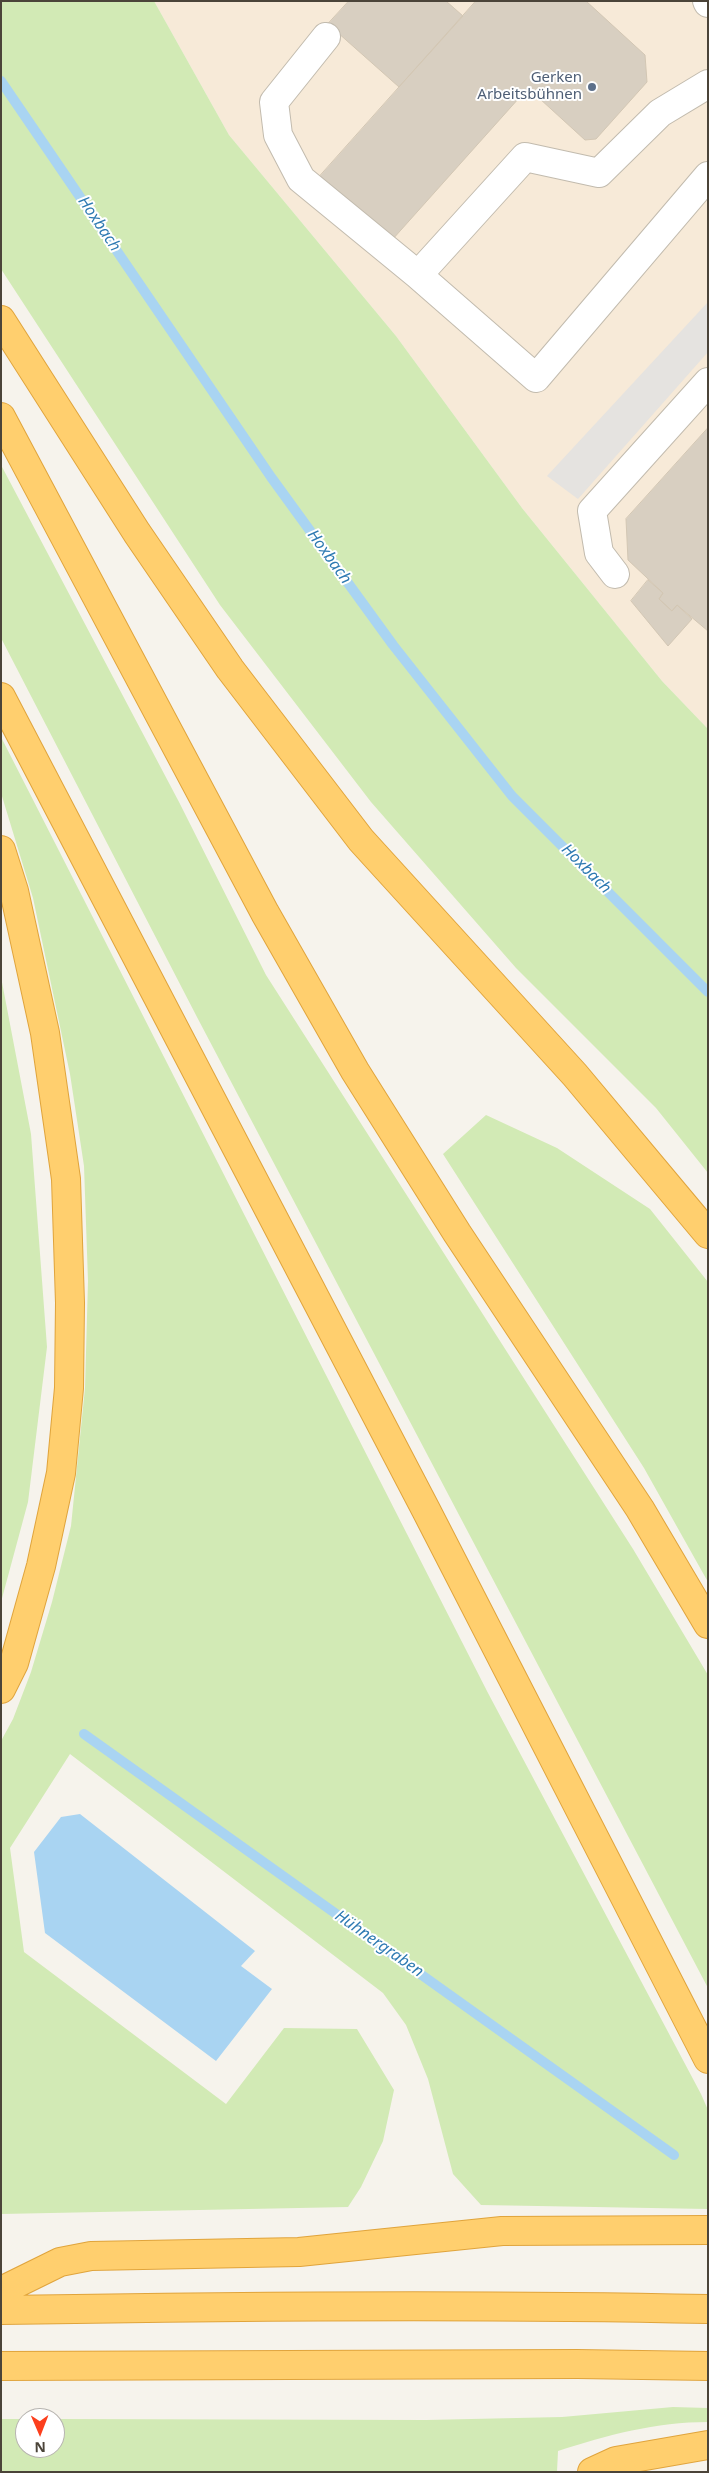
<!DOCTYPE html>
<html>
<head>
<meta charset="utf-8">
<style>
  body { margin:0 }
  #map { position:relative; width:709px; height:2473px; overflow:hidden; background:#f6f3ec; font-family:"Noto Sans",sans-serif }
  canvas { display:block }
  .frame { position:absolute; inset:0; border:2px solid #4b4439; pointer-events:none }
  .north { position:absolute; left:15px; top:2408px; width:50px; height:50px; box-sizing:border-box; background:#fff; border:1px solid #b7b4b0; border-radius:50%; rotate:179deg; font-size:14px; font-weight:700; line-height:20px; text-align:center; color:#4b4439 }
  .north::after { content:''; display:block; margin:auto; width:18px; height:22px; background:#fc3f1d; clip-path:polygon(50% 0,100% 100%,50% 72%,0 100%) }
</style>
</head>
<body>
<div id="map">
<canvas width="709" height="2473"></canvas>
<div class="frame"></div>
<div class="north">N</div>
</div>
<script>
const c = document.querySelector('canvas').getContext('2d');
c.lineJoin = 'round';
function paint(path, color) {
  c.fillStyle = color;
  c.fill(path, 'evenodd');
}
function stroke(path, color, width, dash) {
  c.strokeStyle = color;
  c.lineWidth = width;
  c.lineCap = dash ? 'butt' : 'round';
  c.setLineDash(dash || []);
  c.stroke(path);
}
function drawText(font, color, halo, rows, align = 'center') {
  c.font = font + ' "Noto Sans",sans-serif';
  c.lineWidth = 4;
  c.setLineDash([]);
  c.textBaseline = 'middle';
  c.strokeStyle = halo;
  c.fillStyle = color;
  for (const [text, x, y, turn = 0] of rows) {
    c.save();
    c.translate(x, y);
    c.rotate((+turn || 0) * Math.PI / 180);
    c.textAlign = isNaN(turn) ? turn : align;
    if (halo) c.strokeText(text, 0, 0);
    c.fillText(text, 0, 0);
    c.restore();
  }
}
paint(new Path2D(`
  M154,1H708V729L662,681L522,508L396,336L229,135Z`), '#f7ead8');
paint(new Path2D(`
  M1,1H154L229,135L396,336L522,508L662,681L708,729V1173L656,1108L516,968L371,802L220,605L1,269Z
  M1,465L179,802L266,975L633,1549L708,1675V1988L198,1019L1,638Z
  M1,737L488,1693L701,2094L708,2110V2209L481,2205L453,2174L428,2079L406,2025L383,1993L70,1754L10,1848L24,1952L226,2104L284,2028L357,2029L394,2090L383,2141L361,2187L348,2207L1,2214V1741L13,1719L31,1672L52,1602L71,1526L85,1388L88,1281L84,1166L70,1074L33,898L1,793Z
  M1,977L31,1134L47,1347L28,1502L1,1602Z
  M486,1115L557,1148L650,1209L708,1282V1582L644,1468L443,1154Z
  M673,2407L708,2408V2422C656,2422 607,2435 558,2451L557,2472H1V2419H25V2448H55V2419L426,2420L562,2417Z`), '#d2eab5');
paint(new Path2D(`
  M708,302V352L578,499L547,476Z`), '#e5e3e0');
paint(new Path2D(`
  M80,1814L255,1951L241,1966L272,1989L216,2061L45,1933L34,1852L61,1817Z`), '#a9d4f2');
stroke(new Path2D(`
  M1,81L271,477L393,645L512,796L708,992
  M84,1734L674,2155`), '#a9d4f2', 10);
const building = new Path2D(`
  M349,1H446L463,16L399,87L328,24Z
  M476,1H586L645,55L647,82L596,139L585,140L528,88L392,240L320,176Z
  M708,428V631L677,605L672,611L659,599L663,593L628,560L626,519Z
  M648,580L663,593L659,599L672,611L677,605L692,619L668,646L631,601Z`);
paint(building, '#d8cfc1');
stroke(building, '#d3c7b4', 1);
const minor = new Path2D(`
  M707,1L708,3
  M326,37L274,102L278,135L301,179L418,275L536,378L708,176
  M418,275L525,157L599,173L660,113L708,84
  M615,574L599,553L592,511L708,382`);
const highway = new Path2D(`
  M1,320L137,533L230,669L361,840L575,1075L708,1234
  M1,417L265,913L355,1071L457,1233L640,1509L708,1624
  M1,697L426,1510L708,2059
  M1,850L14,891L45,1033L66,1179L70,1303L69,1388L61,1473L41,1566L14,1663L1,1689
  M1,2291L60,2262L91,2256L299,2252L502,2231L708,2230
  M1,2310C237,2306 472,2304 708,2309
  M1,2366L577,2364L708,2366
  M592,2472L616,2461L708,2445`);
stroke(minor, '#c2bbae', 30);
stroke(highway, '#e0a43c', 30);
stroke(minor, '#fff', 28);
stroke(highway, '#ffcf6e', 28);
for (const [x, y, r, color] of [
  [592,87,5,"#5c6f8a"]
]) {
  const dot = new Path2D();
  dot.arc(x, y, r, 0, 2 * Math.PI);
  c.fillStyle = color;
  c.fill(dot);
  stroke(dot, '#fff', 2);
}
drawText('15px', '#4e5e75', '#fff', [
  ["Gerken",582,78],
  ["Arbeitsbühnen",582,95]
], 'right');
drawText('italic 16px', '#2e7ab2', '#fff', [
  ["Hoxbach",99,224,56],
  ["Hoxbach",329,557,54],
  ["Hoxbach",586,869,45],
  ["Hühnergraben",379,1944,35]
]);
</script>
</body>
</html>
